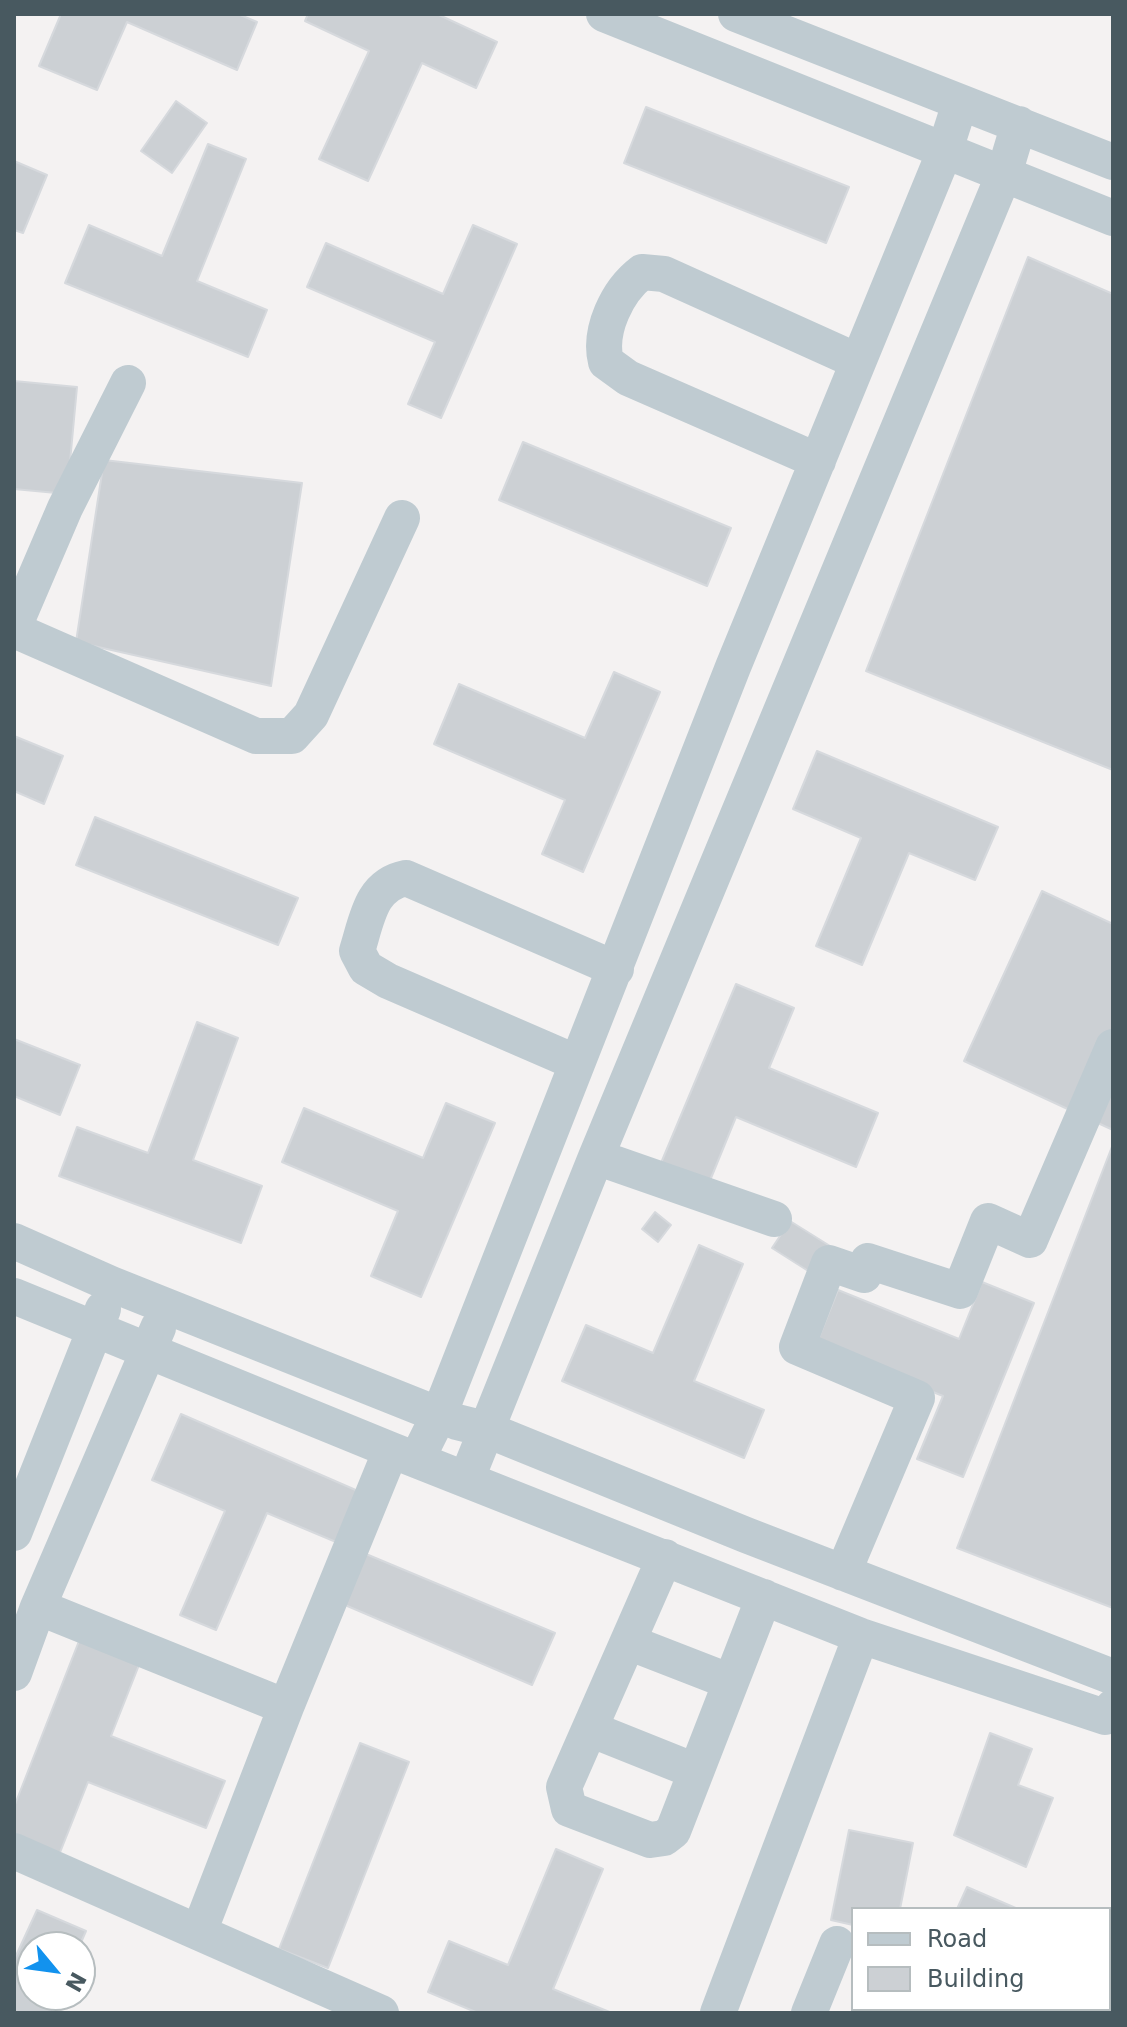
<!DOCTYPE html>
<html>
<head>
<meta charset="utf-8">
<style>
  body { margin:0 }
  #map { position:relative; width:1127px; height:2027px; overflow:hidden; background:#f4f2f2; font-family:"DejaVu Sans",sans-serif }
  canvas { display:block }
  .frame { position:absolute; inset:0; border:16px solid #485960; pointer-events:none }
  .legend { position:absolute; left:851px; top:1907px; width:260px; height:104px; box-sizing:border-box; background:#fff; border:2px solid #b6bdbf; margin:0; padding:10px 14px; list-style:none; font-size:24px; color:#485960 }
  .legend li { display:flex; align-items:center; gap:16px; height:40px }
  .legend b { width:40px; border:2px solid #b6bdbf }
  .north { position:absolute; left:16px; top:1931px; width:80px; height:80px; box-sizing:border-box; background:#fff; border:2px solid #b6bdbf; border-radius:50%; rotate:119deg; font-size:22px; font-weight:700; line-height:32px; text-align:center; color:#485960 }
  .north::after { content:''; display:block; margin:auto; width:28px; height:36px; background:#1292ee; clip-path:polygon(50% 0,100% 100%,50% 72%,0 100%) }
</style>
</head>
<body>
<div id="map">
<canvas width="1127" height="2027"></canvas>
<div class="frame"></div>
<ul class="legend">
<li><b style="height:10px;background:#bfcbd1"></b>Road</li>
<li><b style="height:22px;background:#ccd0d4"></b>Building</li>
</ul>
<div class="north">N</div>
</div>
<script>
const c = document.querySelector('canvas').getContext('2d');
c.lineJoin = 'round';
function paint(path, color) {
  c.fillStyle = color;
  c.fill(path, 'evenodd');
}
function stroke(path, color, width, dash) {
  c.strokeStyle = color;
  c.lineWidth = width;
  c.lineCap = dash ? 'butt' : 'round';
  c.setLineDash(dash || []);
  c.stroke(path);
}
const building = new Path2D(`
  M61,14H238L257,22L237,70L127,22L97,90L39,66Z
  M308,14H437L497,42L476,88L422,63L368,181L319,159L369,51L305,21Z
  M176,101L207,123L172,173L141,151Z
  M646,107L849,187L826,243L624,163Z
  M208,144L246,159L197,281L267,310L248,357L65,283L89,225L162,256Z
  M14,161L47,175L23,233L14,230Z
  M473,225L517,244L441,418L408,404L435,342L307,287L326,243L443,294Z
  M1028,257L1113,294V770L866,671Z
  M14,381L77,387L67,494L14,489Z
  M523,442L731,528L707,586L499,500Z
  M104,460L302,483L271,686L76,642Z
  M614,672L660,692L583,872L542,854L565,800L434,744L459,684L585,738Z
  M14,736L63,756L44,804L14,791Z
  M817,751L998,827L975,880L909,853L862,965L816,946L861,838L793,809Z
  M95,817L298,898L278,945L76,865Z
  M1042,891L1113,924V1130L964,1061Z
  M736,984L794,1008L769,1068L878,1113L856,1167L736,1117L709,1183L661,1163Z
  M197,1022L238,1038L193,1160L262,1186L241,1243L59,1176L77,1127L148,1153Z
  M14,1039L80,1065L60,1115L14,1096Z
  M446,1103L495,1123L421,1297L371,1276L398,1211L282,1162L304,1108L423,1158Z
  M1113,1144V1608L957,1548Z
  M655,1212L671,1225L658,1242L642,1229Z
  M790,1221L830,1246L813,1274L772,1248Z
  M699,1245L743,1264L694,1381L764,1410L744,1458L562,1381L586,1325L653,1353Z
  M982,1282L1034,1303L963,1477L917,1459L943,1396L816,1345L838,1290L959,1339Z
  M181,1414L358,1491L336,1542L267,1513L216,1630L180,1615L225,1511L152,1480Z
  M366,1554L555,1633L532,1685L345,1605Z
  M79,1641L139,1665L111,1736L225,1781L206,1828L88,1782L59,1855L14,1837V1807Z
  M990,1733L1032,1749L1018,1785L1053,1798L1026,1867L954,1835Z
  M360,1743L409,1762L328,1968L279,1949Z
  M849,1830L913,1843L900,1909H853V1925L831,1920Z
  M556,1849L603,1869L553,1989L612,2013H478L428,1992L449,1941L508,1965Z
  M967,1887L1018,1909H957Z
  M37,1910L86,1931L79,1947H32V1995H58L50,2013H14V1960Z
  M913,2009H1091L1089,2013H912Z`);
paint(building, '#ccd0d4');
stroke(building, '#d6d9dd', 2);
stroke(new Path2D(`
  M604,14L1113,218
  M736,14L1113,162
  M818,461L628,378L606,362C598,331 617,291 642,272L664,274L857,361
  M14,627L65,508L128,383
  M14,630L256,736H292L311,715L402,518
  M575,1062L388,981L366,968L357,951C367,920 370,885 406,878L616,969
  M596,1157L774,1219
  M14,1241L111,1284L457,1422L485,1429L746,1535L1113,1677
  M14,1296L391,1450L861,1636L1105,1717L1113,1707
  M417,1459L439,1415L733,667L944,153L960,103
  M467,1478L596,1157L1004,174L1019,124
  M14,1533L103,1309
  M665,1557L564,1787L569,1809L650,1840L664,1838L673,1831L764,1597
  M843,1573L917,1398L797,1347L829,1263L864,1275L868,1261L960,1291L988,1221L1030,1240L1113,1047
  M38,1607L286,1707L199,1932
  M628,1642L731,1682
  M14,1673L38,1607L158,1328
  M286,1707L391,1450
  M590,1729L695,1771
  M14,1851L381,2013
  M718,2013L861,1636
  M809,2013L837,1944`), '#bfcbd1', 36);
</script>
</body>
</html>
